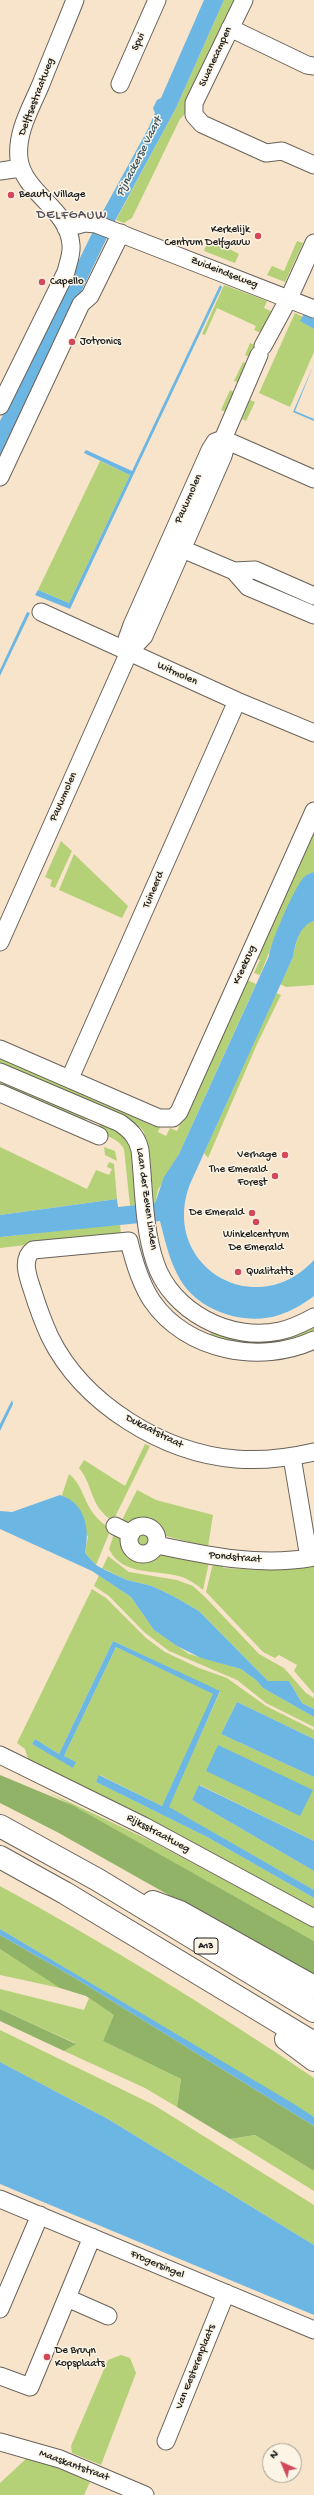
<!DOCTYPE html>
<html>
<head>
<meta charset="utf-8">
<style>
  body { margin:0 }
  #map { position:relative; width:314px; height:2495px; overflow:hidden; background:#f7e4cb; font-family:"Gochi Hand",sans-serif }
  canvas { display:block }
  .north { position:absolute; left:262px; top:2443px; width:40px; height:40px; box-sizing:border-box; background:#fcf5e5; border:1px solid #a29e95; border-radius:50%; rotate:316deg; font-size:11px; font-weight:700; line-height:16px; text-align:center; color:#1c1c1c }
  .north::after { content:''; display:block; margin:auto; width:14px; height:18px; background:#d1495b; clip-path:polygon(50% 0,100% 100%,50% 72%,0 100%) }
</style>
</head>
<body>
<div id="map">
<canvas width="314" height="2495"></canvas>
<div class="north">N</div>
</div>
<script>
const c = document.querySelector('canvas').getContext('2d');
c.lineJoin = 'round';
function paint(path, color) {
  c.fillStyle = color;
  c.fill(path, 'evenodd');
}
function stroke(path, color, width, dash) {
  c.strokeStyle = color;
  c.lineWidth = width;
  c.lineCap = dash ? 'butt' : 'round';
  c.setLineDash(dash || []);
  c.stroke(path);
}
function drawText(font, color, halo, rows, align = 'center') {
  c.font = font + ' "Gochi Hand",sans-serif';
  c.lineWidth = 3;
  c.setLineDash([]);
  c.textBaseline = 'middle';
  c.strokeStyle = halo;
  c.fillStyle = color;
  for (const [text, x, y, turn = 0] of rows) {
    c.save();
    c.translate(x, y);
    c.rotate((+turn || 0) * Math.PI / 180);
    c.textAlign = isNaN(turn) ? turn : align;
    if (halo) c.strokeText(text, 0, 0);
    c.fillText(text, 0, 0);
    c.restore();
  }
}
paint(new Path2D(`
  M224,0H239L187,112L180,119L132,218L124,223L116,220L176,108Z
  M209,238L239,254L235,263L204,251Z
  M297,241L303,243L285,282L267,275L272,266L284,271Z
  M224,285L267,301L264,308L271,311L261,333L254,330L256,326L217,308L205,335L202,334Z
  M295,313L303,317L301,321L314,329V352L290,407L259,393Z
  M250,343L259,347L254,359L245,355Z
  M243,362L248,364L239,383L234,381Z
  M230,390L234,392L226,412L221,410Z
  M250,400L255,402L246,421L242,419Z
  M100,461L130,475L69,603L38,590Z
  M314,821V872C295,876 269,956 260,975L254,973L260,960L254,957Z
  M61,841L72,851L55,888L50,886L52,880L45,877Z
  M74,854L128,906L122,918L59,890Z
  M314,921V985L286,987L280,984C284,975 290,965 293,956C297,942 298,926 314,921Z
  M245,979L256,984L179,1154L158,1190L155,1203H151L144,1132L140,1127L0,1065V1058L58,1084L60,1080L75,1087L74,1091L110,1107L112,1103L127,1109L125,1113L153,1126L155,1122L161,1125L158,1132L166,1136L170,1128L177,1131Z
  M276,993L281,995L279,999L257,1044L208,1158L204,1153Z
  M0,1077L87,1116L83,1126L0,1085Z
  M102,1123L124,1135L133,1146L140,1205L130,1206L124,1149C118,1138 106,1136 94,1131Z
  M0,1147L87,1189L96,1170L109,1175L112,1169L107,1167L109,1162L114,1164L117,1199L0,1215Z
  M104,1147L115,1151L117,1161L105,1155Z
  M120,1224L121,1234L0,1248V1237Z
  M314,1323V1334C274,1345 250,1347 209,1337L213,1329Z
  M145,1444L150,1446L113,1521C89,1506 94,1486 79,1468L84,1460L125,1486Z
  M69,1474C87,1488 82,1512 111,1529L96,1565L85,1553L88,1537L62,1495Z
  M137,1490L156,1500L213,1515L208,1547L166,1536L161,1526L150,1517L134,1520L127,1526L122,1520Z
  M115,1531L123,1534C123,1554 142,1572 159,1554L209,1562L203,1590C197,1585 190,1580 182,1577C158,1569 122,1577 109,1549Z
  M137 1539a7 7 0 1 1 14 0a7 7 0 1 1-14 0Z
  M108,1556L129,1572L177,1580L193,1586L206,1598L259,1654L284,1668L306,1693L314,1698V1709L302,1703L289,1681H268L199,1611L173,1596L152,1586L127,1580L104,1569L100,1576L131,1597L154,1630L189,1654L241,1669L256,1680L263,1688L314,1717V1727L266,1703L237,1680L169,1651L144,1632L109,1596L94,1586Z
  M213,1563L223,1564V1568C250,1569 279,1573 305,1563L306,1567L314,1565V1694L294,1671L297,1665L279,1655L275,1658L263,1652L206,1592Z
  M92,1589L106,1598L146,1638L165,1652L199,1668L227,1678L266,1706L314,1730V1739L237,1702L221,1734L314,1777V1841L200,1785L192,1800L314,1871V1890L168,1807L220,1692L113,1641L59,1754L35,1739L32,1744L73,1767L64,1756L116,1647L214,1694L162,1806L100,1775L96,1782L207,1837L314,1898V1912L29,1762L25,1749L17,1743Z
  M46,1791L153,1842L314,1928V1941Z
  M0,1886C108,1945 212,2009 314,2078V2117L0,1929Z
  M0,1949L58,1986L60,1988L0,1975Z
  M0,1989L84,2010L89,1998L115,2015L103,2041L181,2079L177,2107L145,2088L64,2051L75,2043L0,2009Z
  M0,2030L154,2105L314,2205V2245L108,2119L0,2062Z
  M255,2135L314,2171V2191L230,2139Z
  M121,2355L130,2358L136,2373L101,2465L72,2453L71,2446L108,2360Z
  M29,2456L90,2482L84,2495H0V2483Z`), '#b5d177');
paint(new Path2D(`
  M0,1775L72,1805L314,1941V1977L57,1832L0,1803Z
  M0,1935L75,1978L314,2126V2171L255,2135L230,2139L177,2107L181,2079L103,2041L114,2015L86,1996L60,1988L0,1949Z
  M0,2009L76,2044L64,2051L0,2021Z`), '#90b368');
paint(new Path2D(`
  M204,0H224L176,108L115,221L0,461V421L102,213L148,129L155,113L153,108L157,100L161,98Z
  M220,285L222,287L70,609L35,595L38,590L69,603L130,475L84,453L86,450L132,471Z
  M304,314L314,319V329L300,321Z
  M314,364L295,411L314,419V421L293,412Z
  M27,612L30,613L0,676V670Z
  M314,872V921C299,926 296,942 293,957L190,1184C159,1265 255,1324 314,1260V1296C303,1304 292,1311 279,1315C246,1326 200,1312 181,1281C170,1263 165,1241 160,1221L0,1237V1215L117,1199L118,1207L155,1203L164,1177L179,1154L269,956C270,943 294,889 303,878C306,875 310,873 314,872Z
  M12,1400L13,1404L0,1431V1424Z
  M60,1495C86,1503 90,1530 85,1553L96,1565L103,1569L127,1580L152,1586L173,1596L199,1611L268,1681H289L302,1703L314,1709V1717L263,1688L256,1680L241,1669L201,1658L177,1646L154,1630L131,1597L92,1571L0,1529V1511L12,1512Z
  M113,1641L220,1691L169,1807L314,1890V1898L207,1837L96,1782L99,1775L162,1806L213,1694L116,1647L64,1756L76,1762L73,1768L32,1744L35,1739L59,1754Z
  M237,1702L314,1739V1777L221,1734Z
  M218,1745L313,1790L300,1816L206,1771Z
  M199,1785L314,1841V1871L192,1800Z
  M0,1929L294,2104L314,2117V2126L75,1978L0,1935Z
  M0,2062L108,2119L314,2245V2315L0,2184Z`), '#6cb6e4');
const minor = new Path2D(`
  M244,0L194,103V115L202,124L266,153L282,151L314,165
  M230,28L307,65L314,66
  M120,84L157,0
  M0,171L21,168
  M66,228L85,223L96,224L314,309
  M263,346L289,298L314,243
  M0,406L66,272C68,263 72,254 71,245C69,209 24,194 19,159C16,132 31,108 41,84C52,56 64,28 75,0
  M223,439L314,479
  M0,477L81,304L90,296L121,233
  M173,545L234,571L255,570L314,596
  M234,571L248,587L314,615
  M41,612L237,701L314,733
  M129,652L127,639L132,625L210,450L215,442L223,439
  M0,942L129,652L144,636L223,456L225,449L223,439L259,355
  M0,1049L159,1118H173L179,1112L314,811
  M0,1072L120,1123C131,1131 137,1137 140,1150C144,1187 143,1226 155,1262C171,1312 231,1342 280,1331C293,1328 303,1323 314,1317
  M70,1078L237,701
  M0,1093L99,1136
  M314,1340C261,1365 186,1351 152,1301C140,1283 134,1262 129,1241L33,1250C21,1259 28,1277 32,1289C37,1305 43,1322 50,1337C83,1404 163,1453 236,1459C262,1461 288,1458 314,1452
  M292,1457L309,1558
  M129 1540a14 14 0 1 1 28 0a14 14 0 1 1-28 0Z
  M115,1526L131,1534
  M157,1545C209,1556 261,1567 314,1557
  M0,1755L144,1826L314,1918
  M0,2199L314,2330
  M67,2298L108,2316
  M0,2309L40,2215
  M0,2376L30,2387L92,2237
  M166,2441L226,2293
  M0,2442L60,2459L145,2495`);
const highway = new Path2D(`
  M0,1826L98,1880L314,2011
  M0,1857L65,1893L314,2043
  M153,1902L180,1912L314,1987
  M286,2039L314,2060`);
stroke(minor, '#696259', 19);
stroke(highway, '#696259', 24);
stroke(minor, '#fff', 17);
stroke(highway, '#fff', 22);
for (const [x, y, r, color] of [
  [11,195,4,"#d1495b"],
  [258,236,4,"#d1495b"],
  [42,282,4,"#d1495b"],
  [72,342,4,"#d1495b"],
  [285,1155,4,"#d1495b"],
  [275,1176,4,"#d1495b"],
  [252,1213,4,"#d1495b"],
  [256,1222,4,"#d1495b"],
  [238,1272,4,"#d1495b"],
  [47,2357,4,"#d1495b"]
]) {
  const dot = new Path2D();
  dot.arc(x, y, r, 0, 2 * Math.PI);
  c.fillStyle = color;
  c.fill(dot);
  stroke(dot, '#fcf5e5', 1.5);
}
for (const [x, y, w] of [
  [206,1946,24]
]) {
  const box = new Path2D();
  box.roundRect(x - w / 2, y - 8, w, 16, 3);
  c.fillStyle = '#fcf5e5';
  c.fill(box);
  stroke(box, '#1c1c1c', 1);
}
drawText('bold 10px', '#1c1c1c', null, [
  ["A13",206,1946]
]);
drawText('11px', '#1c1c1c', '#fcf5e5', [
  ["Spui",139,42,-66],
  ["Swanecampen",216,57,-65],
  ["Delftsestraatweg",37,97,-69],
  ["Zuideindseweg",224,273,21],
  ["Pauwmolen",189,499,-66],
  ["Witmolen",177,674,24],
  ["Pauwmolen",64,797,-66],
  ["Tuineerd",154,890,-67],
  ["Kreekrug",245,965,-66],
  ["Laan der Zeven Linden",146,1199,82],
  ["Dukaatstraat",154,1432,27],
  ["Pondstraat",235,1558,5],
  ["Rijksstraatweg",158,1834,28],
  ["Frogersingel",157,2265,23],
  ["Van Eesterenplaats",196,2367,-68],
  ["Maaskantstraat",74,2466,20]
]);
drawText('11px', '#1c1c1c', '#fcf5e5', [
  ["Beauty Village",19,195],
  ["Kerkelijk",250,230,"right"],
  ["Centrum Delfgauw",250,243,"right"],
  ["Capello",50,282],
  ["Jotronics",80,342],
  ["Verhage",277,1155,"right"],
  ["The Emerald",267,1170,"right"],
  ["Forest",267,1183,"right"],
  ["De Emerald",244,1213,"right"],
  ["Winkelcentrum",256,1235,"center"],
  ["De Emerald",256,1248,"center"],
  ["Qualitatts",246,1272],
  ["De Bruyn",55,2351],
  ["Kopsplaats",55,2364]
], 'left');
drawText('italic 12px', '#3c5a6c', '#fcf5e5', [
  ["Pijnackerse Vaart",140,157,-63]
]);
c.letterSpacing = '1px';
drawText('13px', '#544e5d', '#fcf5e5', [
  ["DELFGAUW",72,216]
]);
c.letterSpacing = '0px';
</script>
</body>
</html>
